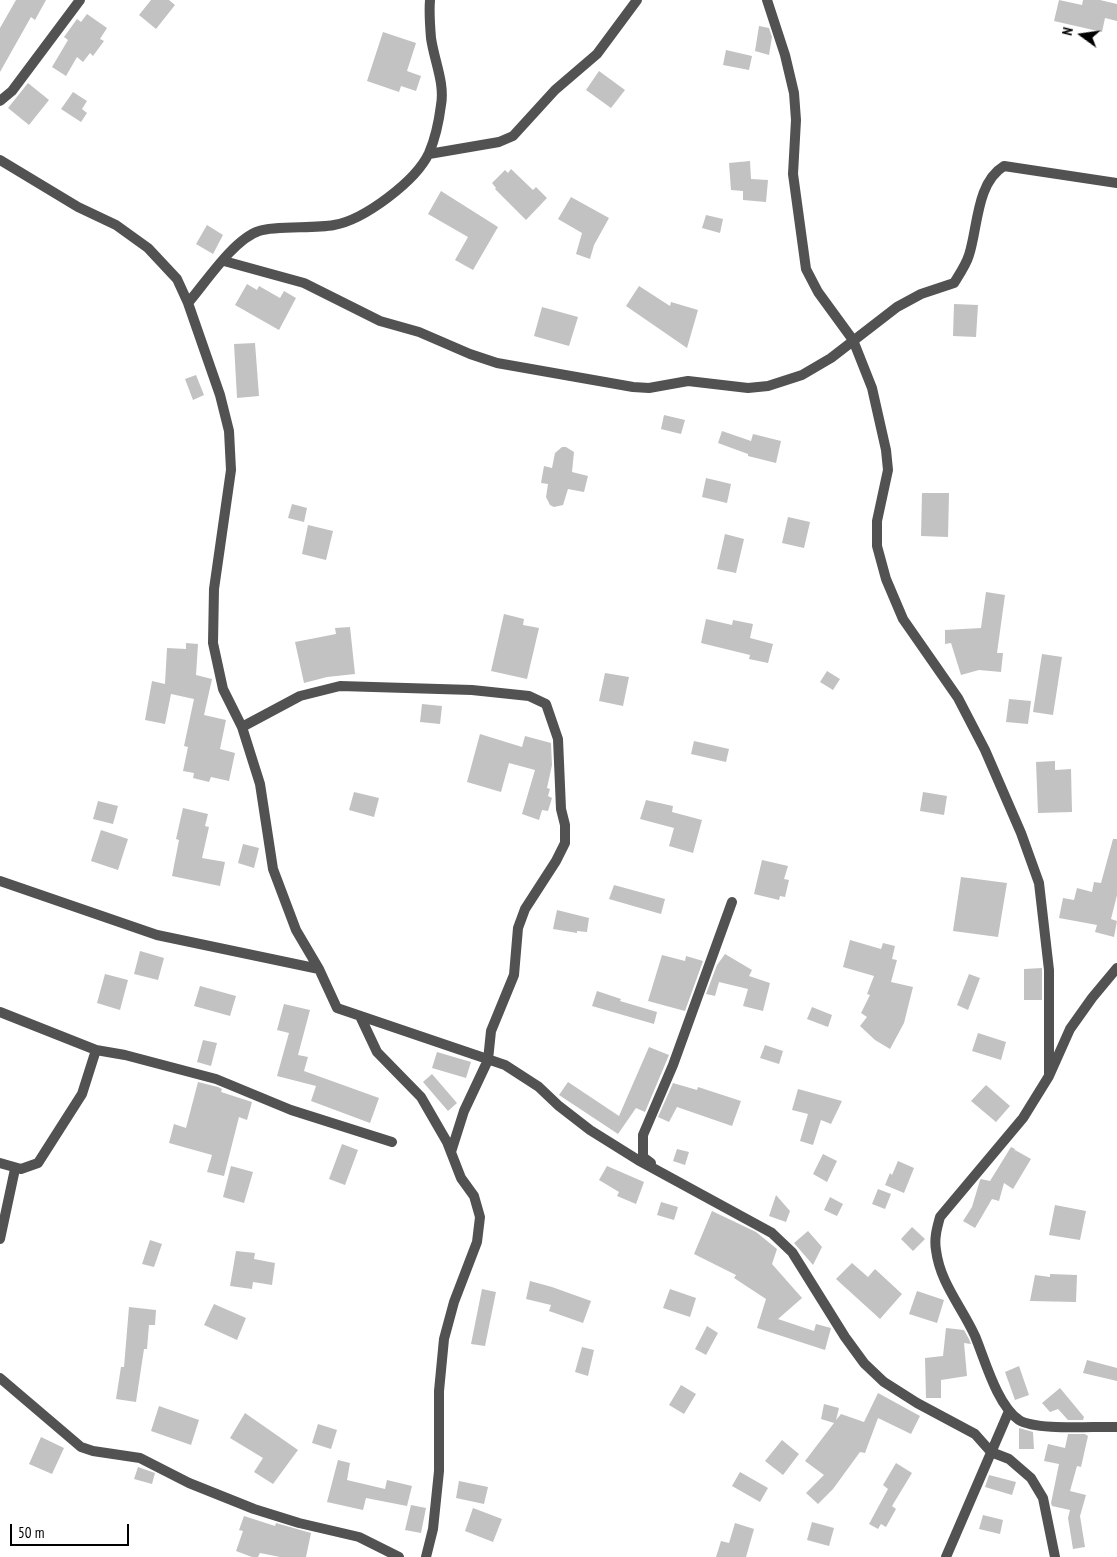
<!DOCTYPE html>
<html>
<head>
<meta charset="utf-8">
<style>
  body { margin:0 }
  #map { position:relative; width:1117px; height:1557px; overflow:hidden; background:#fff; font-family:"PT Sans Narrow",sans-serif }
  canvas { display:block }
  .north { position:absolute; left:1057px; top:10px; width:50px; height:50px; -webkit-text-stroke:4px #fff; paint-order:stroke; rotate:284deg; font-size:14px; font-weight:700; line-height:20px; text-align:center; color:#000 }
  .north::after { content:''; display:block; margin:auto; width:18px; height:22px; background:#000; clip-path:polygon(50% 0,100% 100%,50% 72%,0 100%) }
  .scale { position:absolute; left:10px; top:1524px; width:119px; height:22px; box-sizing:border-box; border:2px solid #000; border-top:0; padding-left:6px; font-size:15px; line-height:18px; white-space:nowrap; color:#000; -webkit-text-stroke:4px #fff; paint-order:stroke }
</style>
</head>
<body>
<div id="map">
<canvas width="1117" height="1557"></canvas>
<div class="north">N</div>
<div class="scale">50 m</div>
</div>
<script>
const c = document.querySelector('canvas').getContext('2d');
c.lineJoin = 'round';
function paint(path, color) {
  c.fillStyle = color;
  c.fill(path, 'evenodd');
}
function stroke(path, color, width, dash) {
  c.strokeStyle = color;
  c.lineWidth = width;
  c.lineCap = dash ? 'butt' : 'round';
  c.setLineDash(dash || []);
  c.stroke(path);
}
paint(new Path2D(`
  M16,0H46L35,20L31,17L0,72V28Z
  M151,0H169L175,5L156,29L139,15Z
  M1059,0L1082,5L1083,0H1100L1117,4V21L1105,18L1102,32L1054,21Z
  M87,14L107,28L100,39L104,41L93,56L90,53L83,62L77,57L66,76L52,67L68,40L64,37L77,19L81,22Z
  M759,26L769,28L772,37L769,55L755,51Z
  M383,32L416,43L407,71L421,76L416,91L401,86L399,92L367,81Z
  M726,50L752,56L749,70L723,65Z
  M599,71L625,90L611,108L586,90Z
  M28,83L49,100L29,125L8,108Z
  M73,92L87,101L82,109L87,113L81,122L61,109Z
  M750,161L751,179L768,180L766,202L743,200V191L731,190L729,163Z
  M511,169L533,190L536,187L547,198L526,220L495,189L496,188L492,183L505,170L508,173Z
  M441,191L498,227L473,270L455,260L468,237L428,214Z
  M571,197L609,218L594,245L590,259L576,254L582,233L558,219Z
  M706,215L723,219L720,233L702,228Z
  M207,225L223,235L213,254L196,244Z
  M247,284L257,290L259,286L280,298L284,291L296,298L279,330L235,305Z
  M639,286L670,306L671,302L698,310L687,348L626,306Z
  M954,304L978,305L976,337L953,336Z
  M542,307L578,317L569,346L534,336Z
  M255,343L259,396L237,398L234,344Z
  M196,375L204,395L193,400L185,379Z
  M664,415L685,420L681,434L661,429Z
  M722,431L751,441L753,434L781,441L776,463L748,456V454L718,443Z
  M562,447H566L574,452L572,472L588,476L584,492L568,489L563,505L554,507L550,505L546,497L548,484L541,483L544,466L552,468L555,453Z
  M706,478L731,484L727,503L702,497Z
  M922,493H949L948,537L921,536Z
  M292,504L307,508L304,522L288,518Z
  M788,517L810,522L804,548L782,543Z
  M308,525L333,531L326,560L302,554Z
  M725,534L744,539L736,573L717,569Z
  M986,592L1005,595L997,653H1003L1001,672L979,670L961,675L951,643L945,644V630L981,628Z
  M504,614L524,619L523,625L539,628L527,679L491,671Z
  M706,619L732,625L733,620L753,624L750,638L773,644L768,663L749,659L750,655L701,643Z
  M350,627L355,674L327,677L304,683L295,642L336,634L335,628Z
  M186,643L198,644L196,675L212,679L204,715L226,720L220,749L235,753L229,781L211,777L209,782L193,778L194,773L183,771L188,747L184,746L194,699L171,694L165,724L145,720L152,681L165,684L167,648L186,649Z
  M1042,654L1062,657L1053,715L1033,712Z
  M827,671L840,679L833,690L820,682Z
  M605,673L629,677L623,706L599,701Z
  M1009,699L1031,701L1028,724L1006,722Z
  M422,704L442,706L440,724L420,722Z
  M480,734L522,747L525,736L551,743L552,765L547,788L550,789L548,796L552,798L548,811L542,810L539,820L522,814L535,770L509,763L501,792L467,782Z
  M694,741L729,749L726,762L691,754Z
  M1055,761V770L1071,769L1072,812L1038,813L1036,762Z
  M354,792L379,798L374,817L349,810Z
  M923,792L947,796L944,815L920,811Z
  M646,800L673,806L672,812L702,820L693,853L669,846L674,828L640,819Z
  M98,801L118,806L113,824L93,819Z
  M183,808L208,814L205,826L209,827L202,858L225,862L220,886L172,876L179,840L176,839Z
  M101,830L128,839L118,870L91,861Z
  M1113,839H1117V895L1111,919L1117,921L1114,937L1095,932L1097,925L1059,918L1063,898L1074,900L1077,888L1092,892L1094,882L1101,883Z
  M243,844L259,848L254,868L238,863Z
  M762,860L788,866L784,879L789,880L785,897L780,896L779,900L754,894Z
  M961,877L1007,883L998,937L953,931Z
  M614,885L665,899L661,914L609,899Z
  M557,910L589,918L587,932L577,931V933L553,929Z
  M850,940L881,949L883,943L895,946L892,959L897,960L891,982L913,987L904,1023L890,1049L875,1040L860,1026L867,1017L861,1013L870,995L867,994L874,976L843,967Z
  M140,951L164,958L158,980L134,974Z
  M725,954L752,970L749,976L770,983L763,1011L743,1006L748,989L719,982L715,996L706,994L717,965Z
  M662,955L685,961L686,956L703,961L685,1011L648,1001Z
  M1042,968V1000H1024V969Z
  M105,974L128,980L120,1010L97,1003Z
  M969,974L980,978L968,1010L957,1005Z
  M200,986L236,996L230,1016L194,1006Z
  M597,991L621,999L620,1001L657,1012L654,1024L592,1006Z
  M284,1004L310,1010L298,1055L308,1057L304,1071L379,1098L370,1123L311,1101L316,1086L277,1076L289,1033L277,1030Z
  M812,1007L832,1015L828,1027L807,1019Z
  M978,1033L1006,1042L1001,1060L972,1051Z
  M203,1040L217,1043L211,1066L197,1062Z
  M765,1045L783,1051L779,1064L760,1058Z
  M649,1047L669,1055L645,1112L636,1108L618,1134L559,1095L568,1082L619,1116Z
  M437,1052L471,1062L466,1078L432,1068Z
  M432,1074L457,1103L448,1111L423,1082Z
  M198,1082L218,1087L222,1089L221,1092L252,1102L247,1120L239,1117L224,1176L207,1172L212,1155L169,1143L174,1124L186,1128Z
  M673,1083L697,1090L698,1087L741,1101L732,1126L677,1107L669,1122L658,1117Z
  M986,1085L1010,1106L996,1122L971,1101Z
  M798,1089L842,1101L831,1124L821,1120L813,1145L800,1141L808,1114L792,1110Z
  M342,1144L358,1150L345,1185L329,1179Z
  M1011,1147L1015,1149L1014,1153L1015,1150L1031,1159L1013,1189L1004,1183L999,1201L992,1199L975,1228L963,1221L972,1207L980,1180L981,1179L990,1181Z
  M677,1149L689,1152L685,1165L673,1161Z
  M823,1154L837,1161L827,1182L813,1174Z
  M898,1161L914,1168L904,1193L885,1185L890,1173L892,1175Z
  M231,1166L253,1172L244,1203L223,1197Z
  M607,1166L644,1182L636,1204L617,1196L619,1192L599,1180Z
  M878,1189L891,1194L885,1209L872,1204Z
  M776,1195L790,1211L786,1222L769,1216Z
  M830,1197L843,1204L837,1216L824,1210Z
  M661,1202L678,1207L674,1220L657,1215Z
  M1055,1205L1086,1211L1080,1240L1049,1235Z
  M712,1211L756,1232L777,1249L772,1264L802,1298L778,1319L814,1331L816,1324L831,1328L825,1350L757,1328L766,1299L734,1278L736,1275L694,1254Z
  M912,1227L925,1239L913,1251L901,1239Z
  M808,1231L822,1247L813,1265L794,1243Z
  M150,1240L162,1244L154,1267L142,1264Z
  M236,1251L255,1253L254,1259L275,1263L272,1285L253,1282L252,1289L230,1286Z
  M852,1263L868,1277L875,1269L902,1294L880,1319L836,1279Z
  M1050,1274L1077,1275L1076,1302L1030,1301L1035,1275L1050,1277Z
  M530,1281L552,1287L591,1301L583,1323L549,1311L551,1305L526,1299Z
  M482,1289L496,1292L485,1346L471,1344Z
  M670,1289L696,1298L690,1317L663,1308Z
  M917,1291L944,1300L937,1323L909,1314Z
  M214,1304L246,1318L237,1340L204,1325Z
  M129,1307L156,1310L155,1325H149L147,1349H144L136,1402L116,1399L121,1367H124Z
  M707,1326L718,1333L706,1355L695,1349Z
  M946,1328L964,1330L969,1339L971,1344L964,1343L967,1376L941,1380V1398H926L925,1358L943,1356Z
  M582,1347L594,1350L588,1376L575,1372Z
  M1087,1360L1117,1368V1381L1083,1373Z
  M1019,1366L1029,1395L1015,1400L1005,1372Z
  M681,1385L696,1394L684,1414L669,1405Z
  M1060,1388L1084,1417L1083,1420H1068L1058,1409L1050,1412L1042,1403Z
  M878,1393L920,1416L911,1434L878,1418L865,1453L860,1452L833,1489L818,1504L806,1493L824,1475L805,1461L834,1423L821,1419L824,1404L839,1408L836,1420L841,1414L864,1422Z
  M159,1406L199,1420L191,1445L151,1431Z
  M245,1413L298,1450L273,1484L254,1472L263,1458L230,1438Z
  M318,1424L337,1430L331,1449L312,1443Z
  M1019,1428L1033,1432L1034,1449H1019Z
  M1068,1434H1085L1088,1436L1081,1467L1077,1466L1070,1491L1086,1495L1080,1516L1085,1547L1073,1549L1068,1518L1070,1510L1052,1506L1051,1503L1059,1464L1044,1461L1048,1444L1065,1448Z
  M41,1437L64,1448L52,1474L29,1464Z
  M782,1440L799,1454L783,1475L765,1461Z
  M338,1460L350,1463L347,1480L385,1489L387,1480L412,1486L407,1506L366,1498L363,1510L327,1502Z
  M896,1463L912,1473L892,1506L896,1509L886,1527L881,1524L878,1529L869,1524L888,1489L883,1485Z
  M138,1467L155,1473L152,1484L134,1479Z
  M740,1472L768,1488L760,1502L732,1486Z
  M989,1475L1016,1482L1012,1495L985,1487Z
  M459,1481L488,1487L484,1504L456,1498Z
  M411,1505L426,1508L421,1533L405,1530Z
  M473,1508L502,1519L493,1542L465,1531Z
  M983,1515L1003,1520L1000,1534L979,1529Z
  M244,1516L275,1526L276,1523L311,1533L306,1557H280L260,1553L258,1557H252L236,1551L243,1531L239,1530Z
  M812,1522L834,1528L829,1546L807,1540Z
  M735,1523L754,1529L746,1557H716L721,1541L729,1543Z`), '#c2c2c2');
stroke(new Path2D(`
  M767,0L785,55L794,93L796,120L793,174L806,269L818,292L853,340L872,388L886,450L888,470L877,521V546L886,579L903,619L958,698L985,750L1021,833L1039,883L1049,970V1076
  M0,101L12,91L80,0
  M429,154L499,142L513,136L555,90L597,54L637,0
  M0,160L78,207L116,225L148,248L177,279L188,303L220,395L229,431L231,470L214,589L213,643L223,689L242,727L260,784L273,869L296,930L319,969L337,1008L505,1065L539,1087L559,1106L590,1130L638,1160L772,1233L792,1252L845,1337L864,1363L884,1382L917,1403L975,1434L991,1452L1009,1459L1031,1478L1043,1498L1055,1557
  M224,261L304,283L380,321L419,332L470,354L497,363L633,387L649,388L688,381L748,388L768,386L802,375L831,358L897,307L921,294L954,283C959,275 966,265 969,255C978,228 976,183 1004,166L1117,183
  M188,303C206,282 234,239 259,231C276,225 314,229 334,225C364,220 416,181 429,153C435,139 439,121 441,105C445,83 434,60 431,38C430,26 429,12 430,0
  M242,727L300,696L340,686L472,690L529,696L546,704L558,739L561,809L565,825V843L556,861L525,909L518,928L514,975L491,1031L488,1060L464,1111L451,1152
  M0,881L157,935L319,969
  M1117,968L1092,998L1070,1029L1049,1076L1023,1118L940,1217C937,1228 934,1238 936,1250C940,1283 962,1307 975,1336C985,1360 997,1405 1019,1420C1037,1431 1094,1426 1117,1427
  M0,1012L96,1050L125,1055L216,1079L291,1110L392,1142
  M360,1016L377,1052L421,1097L447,1142L461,1178L474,1196L480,1217L477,1242L454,1302L444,1339L439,1391V1471L433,1529L426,1557
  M0,1163L21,1169L38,1163L82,1094L96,1050
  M651,1163L643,1157V1135L673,1065L732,902
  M0,1239L15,1169
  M0,1378L81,1447L93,1451L140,1458L189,1483L254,1509L299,1523L359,1537L399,1557
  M946,1557L1009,1411`), '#525252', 10);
</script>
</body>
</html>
